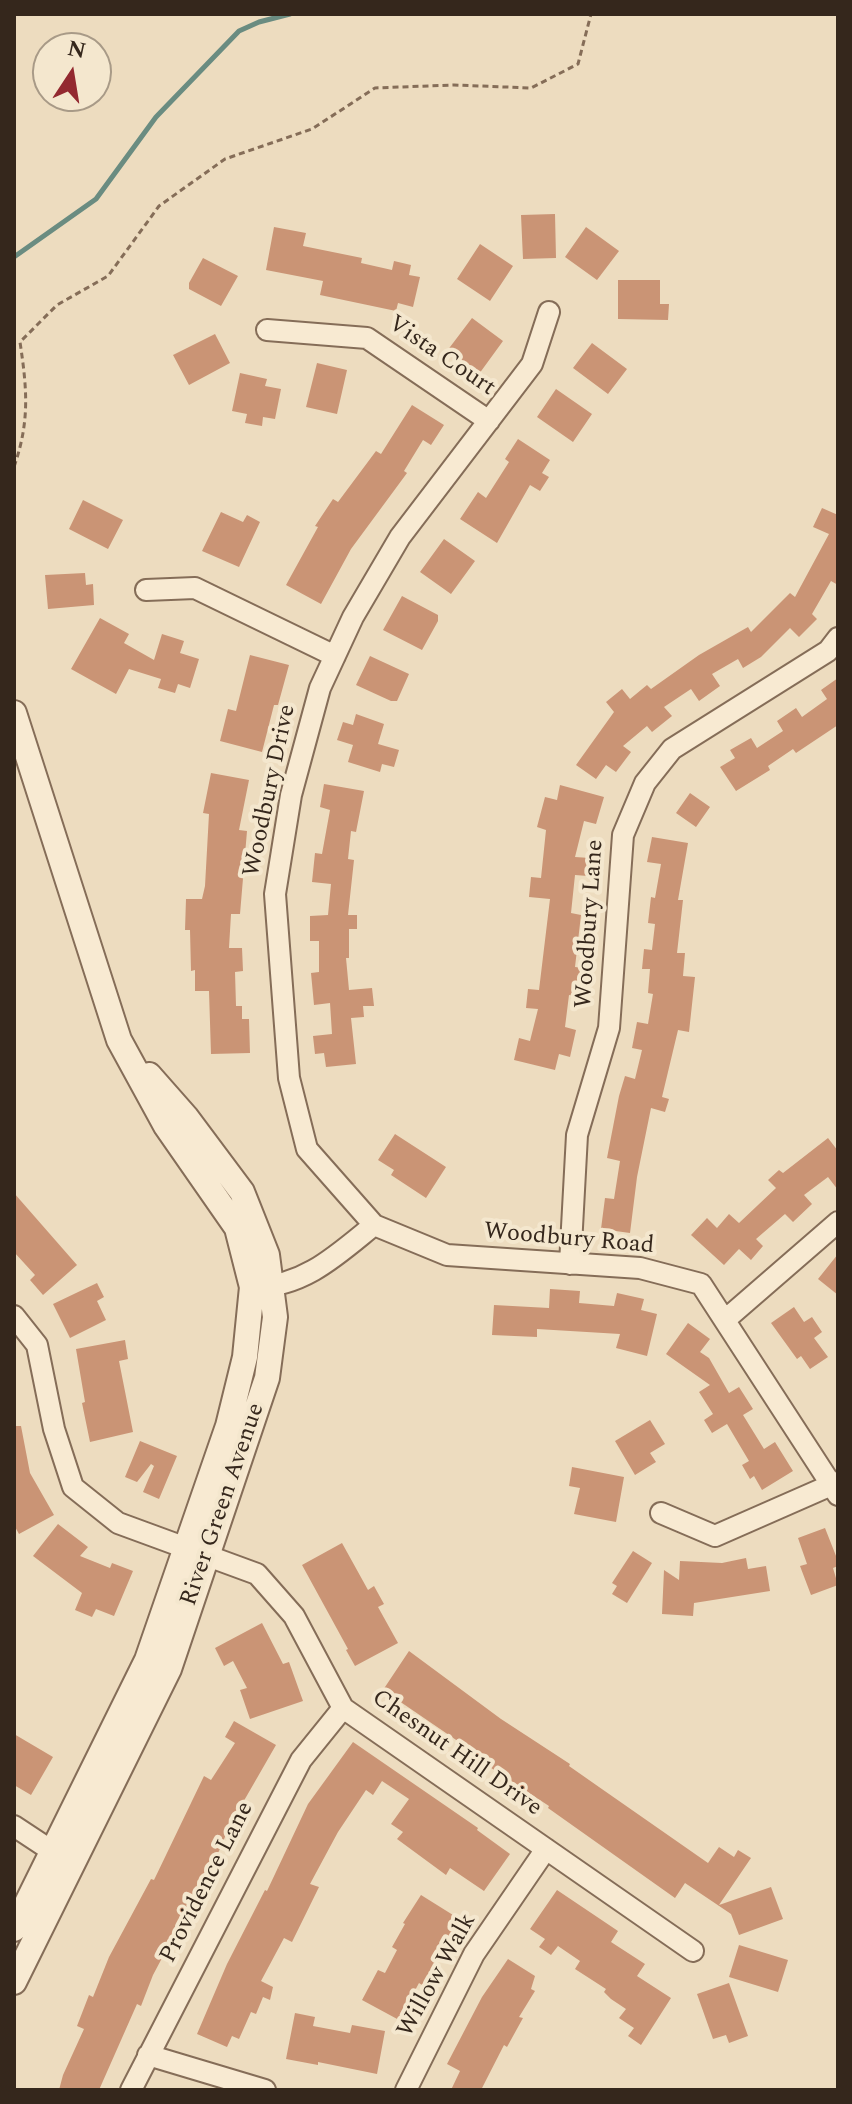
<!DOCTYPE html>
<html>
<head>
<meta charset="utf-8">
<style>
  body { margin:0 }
  #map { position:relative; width:852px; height:2104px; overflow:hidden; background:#eddcbf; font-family:Spectral,serif }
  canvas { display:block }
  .frame { position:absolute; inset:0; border:16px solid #35271c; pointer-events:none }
  .north { position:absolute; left:32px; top:32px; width:80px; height:80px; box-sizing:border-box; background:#f4e7ce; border:2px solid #a89a87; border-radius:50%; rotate:12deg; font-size:22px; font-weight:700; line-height:32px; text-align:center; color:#35271c }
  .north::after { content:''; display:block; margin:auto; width:28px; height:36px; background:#932930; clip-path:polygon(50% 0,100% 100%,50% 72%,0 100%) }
</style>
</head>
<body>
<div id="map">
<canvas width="852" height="2104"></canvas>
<div class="frame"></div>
<div class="north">N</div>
</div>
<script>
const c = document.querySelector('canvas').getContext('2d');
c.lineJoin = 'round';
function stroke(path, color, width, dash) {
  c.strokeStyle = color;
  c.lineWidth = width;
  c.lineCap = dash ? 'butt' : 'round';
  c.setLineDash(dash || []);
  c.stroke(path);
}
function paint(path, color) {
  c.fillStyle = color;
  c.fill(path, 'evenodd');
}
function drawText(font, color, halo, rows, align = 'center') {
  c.font = font + ' Spectral,serif';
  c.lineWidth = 8;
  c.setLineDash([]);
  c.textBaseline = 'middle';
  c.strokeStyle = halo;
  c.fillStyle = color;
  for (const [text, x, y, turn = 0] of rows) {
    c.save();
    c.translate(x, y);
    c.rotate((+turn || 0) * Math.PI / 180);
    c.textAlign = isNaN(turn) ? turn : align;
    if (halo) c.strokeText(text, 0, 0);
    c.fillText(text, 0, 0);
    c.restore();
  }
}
stroke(new Path2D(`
  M14,257L96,199L156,117L239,31L259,22L290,14`), '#6a8c81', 5);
paint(new Path2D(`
  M555,214L556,258L523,259L521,215Z
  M274,227L306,233L303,246L362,258L361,263L392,270L394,261L411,265L409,275L420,277L413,307L398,303L396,311L320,295L323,281L266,270Z
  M586,227L619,251L597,280L565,257Z
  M480,244L513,266L490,301L457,279Z
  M203,258L238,276L221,306L189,289V283Z
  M618,280H660V304H669L668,320L618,319Z
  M472,318L503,341L479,374L447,351Z
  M215,334L230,363L189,385L173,355Z
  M592,343L627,369L608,394L573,368Z
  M317,363L347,370L337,414L306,407Z
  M240,373L267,379L265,386L281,389L275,419L263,417L262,426L245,423L247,414L232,411Z
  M556,389L592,414L573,442L537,417Z
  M412,405L444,425L431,445L423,440L404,471L407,473L351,549L321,604L286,585L318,527L315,526L333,499L338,502L376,451L381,454Z
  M518,439L550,460L542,473L549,477L540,491L530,485L497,543L460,519L478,492L486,498L509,462L505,459Z
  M83,500L123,520L108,549L69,529Z
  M822,508L838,515V585L831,581L812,614L817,619L799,637L790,628L761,657L743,668L738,659L712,674L720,686L699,701L691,689L664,707L672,716L652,732L647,726L623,746L631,752L616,772L606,765L596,779L576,765L614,712L606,702L622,689L630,699L647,685L651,689L699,655L748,627L751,632L790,593L795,597L829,534L813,527Z
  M221,512L243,522L247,515L260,522L239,567L202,551Z
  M444,539L475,561L451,594L420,572Z
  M85,573L86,585L93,584L94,605L48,609L45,575Z
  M402,596L438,615V621L422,650L383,630Z
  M100,618L129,634L124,643L154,660L162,634L184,641L180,653L199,659L190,688L178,684L175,693L158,688L161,679L129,669L116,694L71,669Z
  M250,655L289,665L278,705H274L262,752L220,741L228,709L236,711Z
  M370,656L409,674L397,701H391L356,685Z
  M838,678V725L796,753L793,749L768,766L770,770L736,791L720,767L735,758L730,750L751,738L757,748L783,731L777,721L796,708L802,717L827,699L821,690Z
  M356,714L384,724L378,744L399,750L394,767L382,764L380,772L348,762L353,745L337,740L343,722L353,725Z
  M211,773L249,780L239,830L247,831L240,914H231L229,948H242L243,971L235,972L236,1006H242V1019H249L250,1053L211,1054L209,991H195V970L191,971L190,930H185L186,899H202L205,886L209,814L203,813Z
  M324,784L364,791L356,832L351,831L348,859L354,860L348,915H357V929H349V958H346L349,990L372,988L374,1006H363L364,1017L351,1018L356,1064L326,1067L324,1053L315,1054L313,1036L332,1034L330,1003L314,1005L311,973L319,972V941H310V916L328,915L331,884L312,882L315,853L322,854L330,810L320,807Z
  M560,785L604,797L596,824L584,821L575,857L590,858L588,876L575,875L571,913L581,915L575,967L584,968L580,997L569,995L565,1027L576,1030L570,1057L559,1054L555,1070L514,1060L519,1038L530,1041L538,1009L526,1008L528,989L539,990L550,899L529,897L531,877L541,878L546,830L537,827L545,797L557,800Z
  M690,793L710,807L696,827L676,813Z
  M652,837L688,843L678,900H683L677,953H685L683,976L695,977L689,1032L678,1030L662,1097L669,1099L665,1112L651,1108L637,1177L630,1233L601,1229L605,1198L614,1199L620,1161L607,1158L619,1096L625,1076L635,1079L642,1050L632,1048L637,1022L648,1024L653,994L648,993L650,969H642L644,949L652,950L655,924L648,923L651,897L655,898L661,864L647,862Z
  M395,1134L446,1167L426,1198L391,1175L394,1170L378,1160Z
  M828,1138L838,1151V1190L828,1177L804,1195L812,1204L793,1222L785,1214L756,1239L763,1246L751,1260L739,1249L724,1265L691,1235L707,1218L717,1228L729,1214L739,1223L776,1188L768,1180L779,1170L783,1173Z
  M14,1193L77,1265L43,1295L30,1280L35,1275L14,1252Z
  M838,1254V1295L818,1279Z
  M97,1283L104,1297L97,1301L106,1320L70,1338L53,1304Z
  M550,1289L580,1291L579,1303L614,1306L617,1293L644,1299L641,1310L657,1314L647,1356L616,1348L620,1334L537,1329V1337L492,1335L494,1305L549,1308Z
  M794,1307L804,1322L812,1317L822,1332L814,1338L828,1357L810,1369L801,1356L797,1359L771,1323Z
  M688,1323L710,1339L700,1352L709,1358L729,1393L739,1387L753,1409L743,1415L764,1449L775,1442L793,1471L762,1490L754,1476L750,1479L742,1465L749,1461L727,1424L712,1433L704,1420L713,1414L699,1392L710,1385L666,1354Z
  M125,1340L128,1359L119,1361L133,1432L90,1442L82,1403L85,1402L76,1349Z
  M650,1420L665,1444L650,1453L656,1462L635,1475L615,1441Z
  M14,1426H21L30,1473L54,1515L19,1534L14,1525Z
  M140,1441L177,1456L159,1499L143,1492L154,1466L151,1464L137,1482L125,1477Z
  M572,1467L624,1477L616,1522L574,1514L580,1488L569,1486Z
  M58,1524L88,1547L80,1556L110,1568L112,1563L133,1571L114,1616L96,1609L92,1617L75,1610L82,1593L33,1556Z
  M825,1528L838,1561V1566L833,1568L838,1585L811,1595L800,1566L807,1564L798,1538Z
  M342,1543L368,1590L374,1586L384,1604L378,1607L398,1643L355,1666L346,1650L348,1649L302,1565Z
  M633,1551L652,1563L627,1603L612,1594L617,1586L612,1583Z
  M746,1558L748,1569L766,1566L770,1591L694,1603L693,1616L662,1614L664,1570L679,1580L680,1561L722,1563Z
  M262,1623L283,1664L289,1662L303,1701L250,1719L240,1690L247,1688L233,1661L224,1666L215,1648Z
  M409,1651L501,1719L570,1764L569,1766L599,1787L708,1863L719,1847L734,1857L738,1850L751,1858L719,1905L771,1887L783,1919L739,1935L731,1914L685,1883L675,1898L548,1808L549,1806L482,1762L484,1759L383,1690Z
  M234,1721L276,1745L230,1825L219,1851L153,1975L141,2006L137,2004L99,2090H59L63,2075L84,2029L77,2026L89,1995L93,1997L109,1957L151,1879L154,1880L204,1776L211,1780L235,1743L225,1737Z
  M14,1734L53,1757L31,1795L14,1785Z
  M353,1742L478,1828L477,1830L510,1854L484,1891L450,1868L446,1875L397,1839L403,1832L391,1824L409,1799L382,1781L373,1795L366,1790L338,1832L310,1884L319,1887L292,1942L284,1938L261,1981L273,1987L270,2000L263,1997L256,2014L251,2012L239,2039L232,2036L227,2047L197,2034L227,1964L265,1890L267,1891L308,1804Z
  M557,1890L618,1931L611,1942L645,1964L637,1976L671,1998L641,2045L628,2036L634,2028L619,2018L626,2009L611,1999L604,1992L606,1989L575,1969L580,1961L558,1946L551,1955L539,1947L545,1939L530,1929Z
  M421,1895L461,1920L422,1985L419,1983L399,2020L362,2000L378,1970L385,1973L397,1950L392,1947L405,1924L403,1923Z
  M739,1945L788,1960L778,1992L729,1977Z
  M508,1959L535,1976L531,1989L535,1991L519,2017L523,2018L507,2047L504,2045L481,2090H451L460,2071L447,2064L482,1997Z
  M729,1983L748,2036L729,2043L726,2035L713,2039L697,1994Z
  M295,2013L315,2017L313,2026L350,2033L352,2025L385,2031L377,2074L318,2062V2065L286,2059Z`), '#ca9475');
const minor = new Path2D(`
  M267,330L367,338L489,421
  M146,590L195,588L335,656
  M374,1225L307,1149L289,1078L275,894L291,795L320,688L353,617L400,537L532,364L549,312
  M570,1264L577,1135L609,1028L623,835L645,783L672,749L828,651L838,638
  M256,1287C305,1286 338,1254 374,1225L447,1255L640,1268L701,1284L838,1495
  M14,1316L37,1345L54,1429L73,1487L118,1523L257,1574L294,1616L343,1708L693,1951
  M725,1320L838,1222
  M661,1513L715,1536L838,1482
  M14,1826L64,1859
  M148,2055L265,2090
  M131,2090L301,1760L343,1708
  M406,2090L474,1954L546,1849`);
const tertiary = new Path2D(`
  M14,713L119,1040L166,1126L237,1228L252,1287L245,1357L228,1426L147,1660L14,1929
  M14,1982L169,1669L267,1378L275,1317L267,1255L242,1192L186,1117L149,1075`);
stroke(minor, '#856d58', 24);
stroke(tertiary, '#856d58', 28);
stroke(new Path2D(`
  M14,467C30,421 27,389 20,342L57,305L108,276L159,206L225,159L312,129L375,88L454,85L531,88L578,64L591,14`), '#856d58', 3, [6, 4]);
stroke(minor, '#f8ead2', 20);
stroke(tertiary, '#f8ead2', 24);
drawText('24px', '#35271c', '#f4e7ce', [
  ["Vista Court",441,357,34],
  ["Woodbury Drive",271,791,-78],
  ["Woodbury Lane",591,924,-86],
  ["Woodbury Road",569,1240,5],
  ["River Green Avenue",224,1505,-71],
  ["Chesnut Hill Drive",456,1754,35],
  ["Providence Lane",208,1883,-63],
  ["Willow Walk",438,1976,-61]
]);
</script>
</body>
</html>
